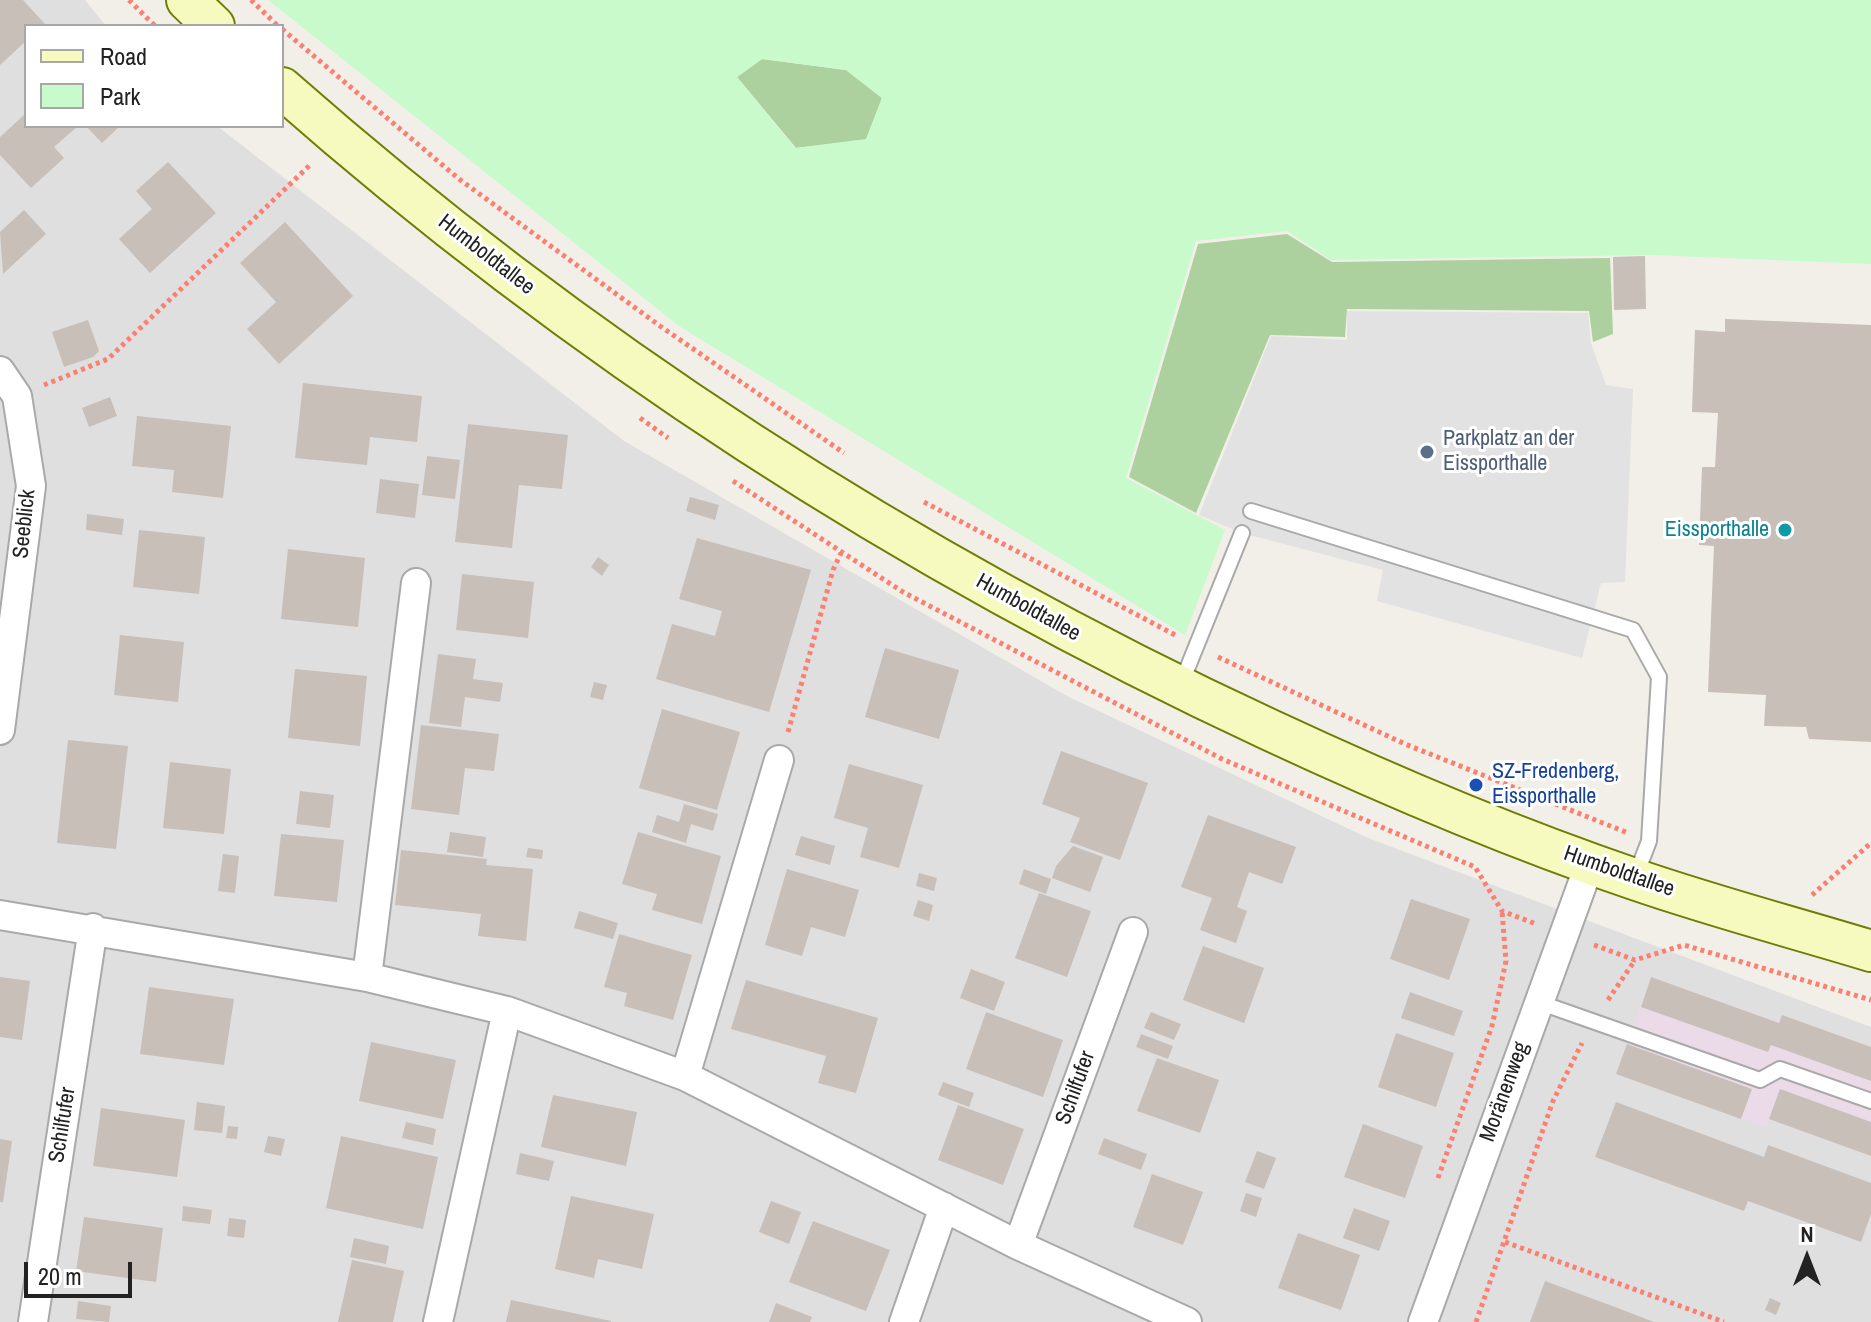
<!DOCTYPE html>
<html>
<head>
<meta charset="utf-8">
<style>
  body { margin:0 }
  #map { position:relative; width:1871px; height:1322px; overflow:hidden; background:#f2efe9; font-family:"Archivo Narrow",sans-serif }
  canvas { display:block }
  .legend { position:absolute; left:24px; top:24px; width:260px; height:104px; box-sizing:border-box; background:#fff; border:2px solid #a7a7a7; margin:0; padding:10px 14px; list-style:none; font-size:24px; color:#222 }
  .legend li { display:flex; align-items:center; gap:16px; height:40px }
  .legend b { width:40px; border:2px solid #a7a7a7 }
  .north { position:absolute; left:1767px; top:1218px; width:80px; height:80px; -webkit-text-stroke:6px #fff; paint-order:stroke; rotate:0deg; font-size:22px; font-weight:700; line-height:32px; text-align:center; color:#222 }
  .north::after { content:''; display:block; margin:auto; width:28px; height:36px; background:#222; clip-path:polygon(50% 0,100% 100%,50% 72%,0 100%) }
  .scale { position:absolute; left:24px; top:1262px; width:108px; height:36px; box-sizing:border-box; border:4px solid #222; border-top:0; padding-left:10px; font-size:24px; line-height:28px; white-space:nowrap; color:#222; -webkit-text-stroke:6px #fff; paint-order:stroke }
</style>
</head>
<body>
<div id="map">
<canvas width="1871" height="1322"></canvas>
<ul class="legend">
<li><b style="height:10px;background:#f7fabf"></b>Road</li>
<li><b style="height:22px;background:#c8facc"></b>Park</li>
</ul>
<div class="north">N</div>
<div class="scale">20 m</div>
</div>
<script>
const c = document.querySelector('canvas').getContext('2d');
c.lineJoin = 'round';
function paint(path, color) {
  c.fillStyle = color;
  c.fill(path, 'evenodd');
}
function stroke(path, color, width, dash) {
  c.strokeStyle = color;
  c.lineWidth = width;
  c.lineCap = dash ? 'butt' : 'round';
  c.setLineDash(dash || []);
  c.stroke(path);
}
function drawText(font, color, halo, rows, align = 'center') {
  c.font = font + ' "Archivo Narrow",sans-serif';
  c.lineWidth = 6;
  c.setLineDash([]);
  c.textBaseline = 'middle';
  c.strokeStyle = halo;
  c.fillStyle = color;
  for (const [text, x, y, turn = 0] of rows) {
    c.save();
    c.translate(x, y);
    c.rotate((+turn || 0) * Math.PI / 180);
    c.textAlign = isNaN(turn) ? turn : align;
    if (halo) c.strokeText(text, 0, 0);
    c.fillText(text, 0, 0);
    c.restore();
  }
}
paint(new Path2D(`
  M0,0H85L106,26H26V126H217L624,441L1067,696L1368,838L1871,1027V1322H0Z`), '#e0dfdf');
paint(new Path2D(`
  M1651,977L1778,1022L1782,1015L1871,1047V1156L1769,1119L1766,1127L1617,1074Z`), '#ebdbe8');
paint(new Path2D(`
  M762,59L846,70L882,98L866,140L796,148L737,77Z
  M1287,234L1332,262L1610,258L1613,334L1593,342L1589,311L1347,309L1345,337L1270,335L1196,513L1129,477L1198,244Z`), '#add19e');
paint(new Path2D(`
  M268,0H1871V264L1652,255L1331,260L1287,231L1196,241L1126,478L1225,530L1185,635L679,326ZM762,59L846,70L882,98L866,139L795,148L737,77Z`), '#c8facc');
paint(new Path2D(`
  M1347,311L1588,313L1591,343L1606,385L1633,389L1625,582L1601,583L1582,658L1377,601L1383,570L1242,533L1199,515L1271,336L1347,340Z`), '#e2e2e2');
paint(new Path2D(`
  M0,0H23L45,24L26,26V41L0,65Z
  M24,115L26,126H78L54,147L64,158L31,188L0,155V137Z
  M86,126H120L102,143Z
  M168,162L216,213L150,273L119,239L152,209L136,191Z
  M24,210L46,234L3,274L0,232Z
  M285,222L353,296L279,364L247,329L276,302L240,263Z
  M1645,256L1646,309L1614,310L1613,257Z
  M1725,319L1871,325V742L1809,739L1806,727L1764,726L1766,695L1708,692L1714,546L1699,545L1702,467H1715L1718,413L1692,412L1695,330L1725,332Z
  M88,320L99,351L93,357L64,367L52,332Z
  M303,383L422,396L417,442L370,437L367,465L295,458Z
  M110,397L117,416L89,427L82,408Z
  M137,416L231,426L223,498L172,492L174,470L132,466Z
  M468,424L568,435L562,489L519,485L512,548L455,542Z
  M427,456L460,460L455,499L422,495Z
  M380,479L419,484L415,518L376,513Z
  M690,497L719,505L715,520L686,511Z
  M87,514L124,519L122,535L86,530Z
  M139,530L205,537L199,594L133,587Z
  M697,538L811,570L769,712L656,679L672,624L715,636L722,611L679,599Z
  M288,549L365,558L358,627L281,619Z
  M598,557L609,565L602,576L591,567Z
  M462,574L534,582L528,638L456,630Z
  M120,635L184,642L178,702L114,695Z
  M885,648L959,670L939,739L865,717Z
  M438,654L476,659L473,679L503,683L500,702L465,697L461,727L429,723Z
  M295,669L367,676L360,746L288,738Z
  M594,682L607,685L603,700L590,697Z
  M662,709L740,732L717,810L639,788Z
  M421,725L499,734L494,771L465,768L459,815L411,809Z
  M68,740L128,746L116,849L57,843Z
  M1061,751L1148,783L1120,860L1070,842L1080,818L1042,804Z
  M170,762L231,769L224,834L163,828Z
  M849,764L923,785L899,868L860,857L868,828L834,818Z
  M300,791L334,795L330,828L296,824Z
  M684,804L718,814L713,831L691,824L686,843L652,832L657,815L679,822Z
  M1208,815L1296,847L1282,884L1249,872L1237,907L1247,911L1236,943L1200,930L1212,898L1181,887Z
  M450,832L486,837L483,857L447,852Z
  M638,832L721,856L702,924L652,910L657,894L622,884Z
  M281,834L344,840L337,902L274,896Z
  M801,836L835,846L830,865L795,855Z
  M1073,846L1103,857L1090,892L1052,878L1056,866Z
  M528,848L543,850L542,859L526,857Z
  M401,850L487,859L486,865L533,869L526,941L478,936L481,914L395,905Z
  M223,854L239,856L235,893L218,891Z
  M787,869L859,890L845,937L811,927L802,956L765,945Z
  M1024,869L1051,879L1046,894L1019,884Z
  M919,873L937,878L934,891L916,886Z
  M1039,893L1091,911L1067,977L1015,958Z
  M1411,899L1470,919L1449,980L1390,959Z
  M918,900L933,905L929,921L913,916Z
  M579,911L618,923L613,939L574,928Z
  M619,934L692,955L673,1020L624,1006L627,993L604,987Z
  M1203,946L1264,968L1244,1023L1183,1000Z
  M971,969L1005,982L994,1011L960,998Z
  M0,977L30,981L22,1040L0,1037Z
  M1651,977L1779,1023L1782,1015L1871,1047V1081L1771,1045L1768,1052L1641,1007Z
  M746,980L878,1018L856,1093L818,1083L826,1056L731,1029Z
  M149,987L234,999L224,1065L140,1054Z
  M1410,992L1463,1011L1454,1036L1401,1018Z
  M986,1012L1063,1040L1043,1097L966,1069Z
  M1151,1012L1181,1024L1174,1040L1144,1028Z
  M1396,1033L1454,1053L1436,1107L1378,1087Z
  M1141,1034L1173,1046L1168,1059L1136,1047Z
  M371,1042L456,1060L443,1119L359,1101Z
  M1627,1044L1752,1089L1741,1119L1616,1074Z
  M1157,1058L1219,1080L1200,1133L1137,1111Z
  M943,1082L974,1093L969,1107L938,1095Z
  M1780,1089L1871,1122V1156L1769,1119Z
  M553,1095L637,1112L626,1166L541,1147Z
  M197,1102L225,1106L222,1133L194,1130Z
  M1616,1102L1764,1157L1768,1145L1871,1183V1214L1861,1242L1748,1201L1744,1211L1595,1157Z
  M958,1105L1024,1129L1003,1185L938,1160Z
  M101,1108L185,1120L177,1177L93,1166Z
  M406,1122L436,1129L433,1145L402,1138Z
  M1363,1124L1423,1146L1405,1198L1344,1177Z
  M228,1126L238,1127L237,1139L226,1138Z
  M268,1136L285,1139L281,1156L264,1152Z
  M341,1136L438,1157L423,1229L326,1208Z
  M1104,1138L1147,1154L1141,1170L1098,1154Z
  M0,1139L12,1141L3,1202H0Z
  M1257,1151L1276,1158L1264,1189L1245,1182Z
  M520,1153L554,1161L549,1181L516,1174Z
  M1152,1174L1203,1192L1183,1245L1133,1227Z
  M1246,1193L1262,1198L1256,1217L1240,1211Z
  M571,1196L654,1214L642,1269L598,1259L594,1278L555,1269Z
  M771,1201L801,1212L789,1244L759,1232Z
  M183,1206L212,1210L210,1224L182,1221Z
  M1354,1208L1390,1221L1379,1251L1343,1238Z
  M84,1217L163,1228L156,1282L76,1271Z
  M229,1218L246,1220L244,1238L227,1236Z
  M813,1221L890,1250L866,1311L789,1282Z
  M1298,1233L1360,1255L1341,1310L1278,1288Z
  M354,1238L389,1246L386,1264L350,1257Z
  M352,1260L404,1271L393,1322H338Z
  M1545,1281L1615,1307L1654,1322H1530Z
  M1770,1298L1781,1303L1776,1315L1765,1310Z
  M511,1300L611,1321V1322H506Z
  M78,1301L111,1306L109,1322L76,1319Z
  M776,1303L812,1317L810,1322H769Z`), '#c7bfb8');
const lane = new Path2D(`
  M1251,511L1633,630L1659,677L1649,841L1636,875
  M1181,684L1242,533
  M1538,1002L1760,1080L1780,1069L1871,1101`);
const street = new Path2D(`
  M0,371L17,396L31,486L0,730
  M0,915L367,977L507,1011L685,1076L1018,1245L1187,1322
  M367,977L416,583
  M685,1076L779,760
  M1018,1245L1133,932
  M33,1322L93,928
  M438,1322L507,1011
  M904,1322L944,1207
  M1423,1322L1590,863`);
const secondary = new Path2D(`
  M187,0L214,26
  M282,88C578,349 912,564 1270,730C1388,785 1510,837 1634,879C1712,906 1792,927 1871,951`);
stroke(lane, '#a9a9a9', 18);
stroke(street, '#a9a9a9', 32);
stroke(secondary, '#707d05', 44);
stroke(new Path2D(`
  M129,0L155,26
  M251,0L278,26
  M282,29L459,179L660,326L844,453
  M44,385L108,359L310,165
  M640,418L668,438
  M733,481L903,592L1222,759L1475,867L1502,911L1536,924
  M924,502L1177,636
  M1218,657L1405,744L1628,833
  M788,732L833,570L841,553
  M1812,895L1871,843
  M1594,945L1635,960L1684,945L1871,1000
  M1608,1000L1635,960
  M1438,1178L1492,1026L1506,961L1502,911
  M1505,1242L1724,1322
  M1476,1322L1553,1101L1582,1043`), '#fa8072', 5, [4, 4]);
stroke(lane, '#fff', 14);
stroke(street, '#fff', 28);
stroke(secondary, '#f7fabf', 40);
for (const [x, y, r, color] of [
  [1427,452,8,"#5c6f8a"],
  [1785,530,8,"#0f9aa8"],
  [1476,785,8,"#1a4fb4"]
]) {
  const dot = new Path2D();
  dot.arc(x, y, r, 0, 2 * Math.PI);
  c.fillStyle = color;
  c.fill(dot);
  stroke(dot, '#fff', 3);
}
drawText('22px', '#222', '#fff', [
  ["Humboldtallee",486,255,38],
  ["Seeblick",25,524,-84],
  ["Humboldtallee",1028,608,29],
  ["Humboldtallee",1619,872,19],
  ["Schilfufer",1076,1088,-70],
  ["Moränenweg",1505,1092,-70],
  ["Schilfufer",63,1125,-81]
]);
drawText('22px', '#4e5e75', '#fff', [
  ["Parkplatz an der",1443,439],
  ["Eissporthalle",1443,464]
], 'left');
drawText('22px', '#0d838f', '#fff', [
  ["Eissporthalle",1769,530]
], 'right');
drawText('22px', '#164399', '#fff', [
  ["SZ-Fredenberg,",1492,772],
  ["Eissporthalle",1492,797]
], 'left');
</script>
</body>
</html>
